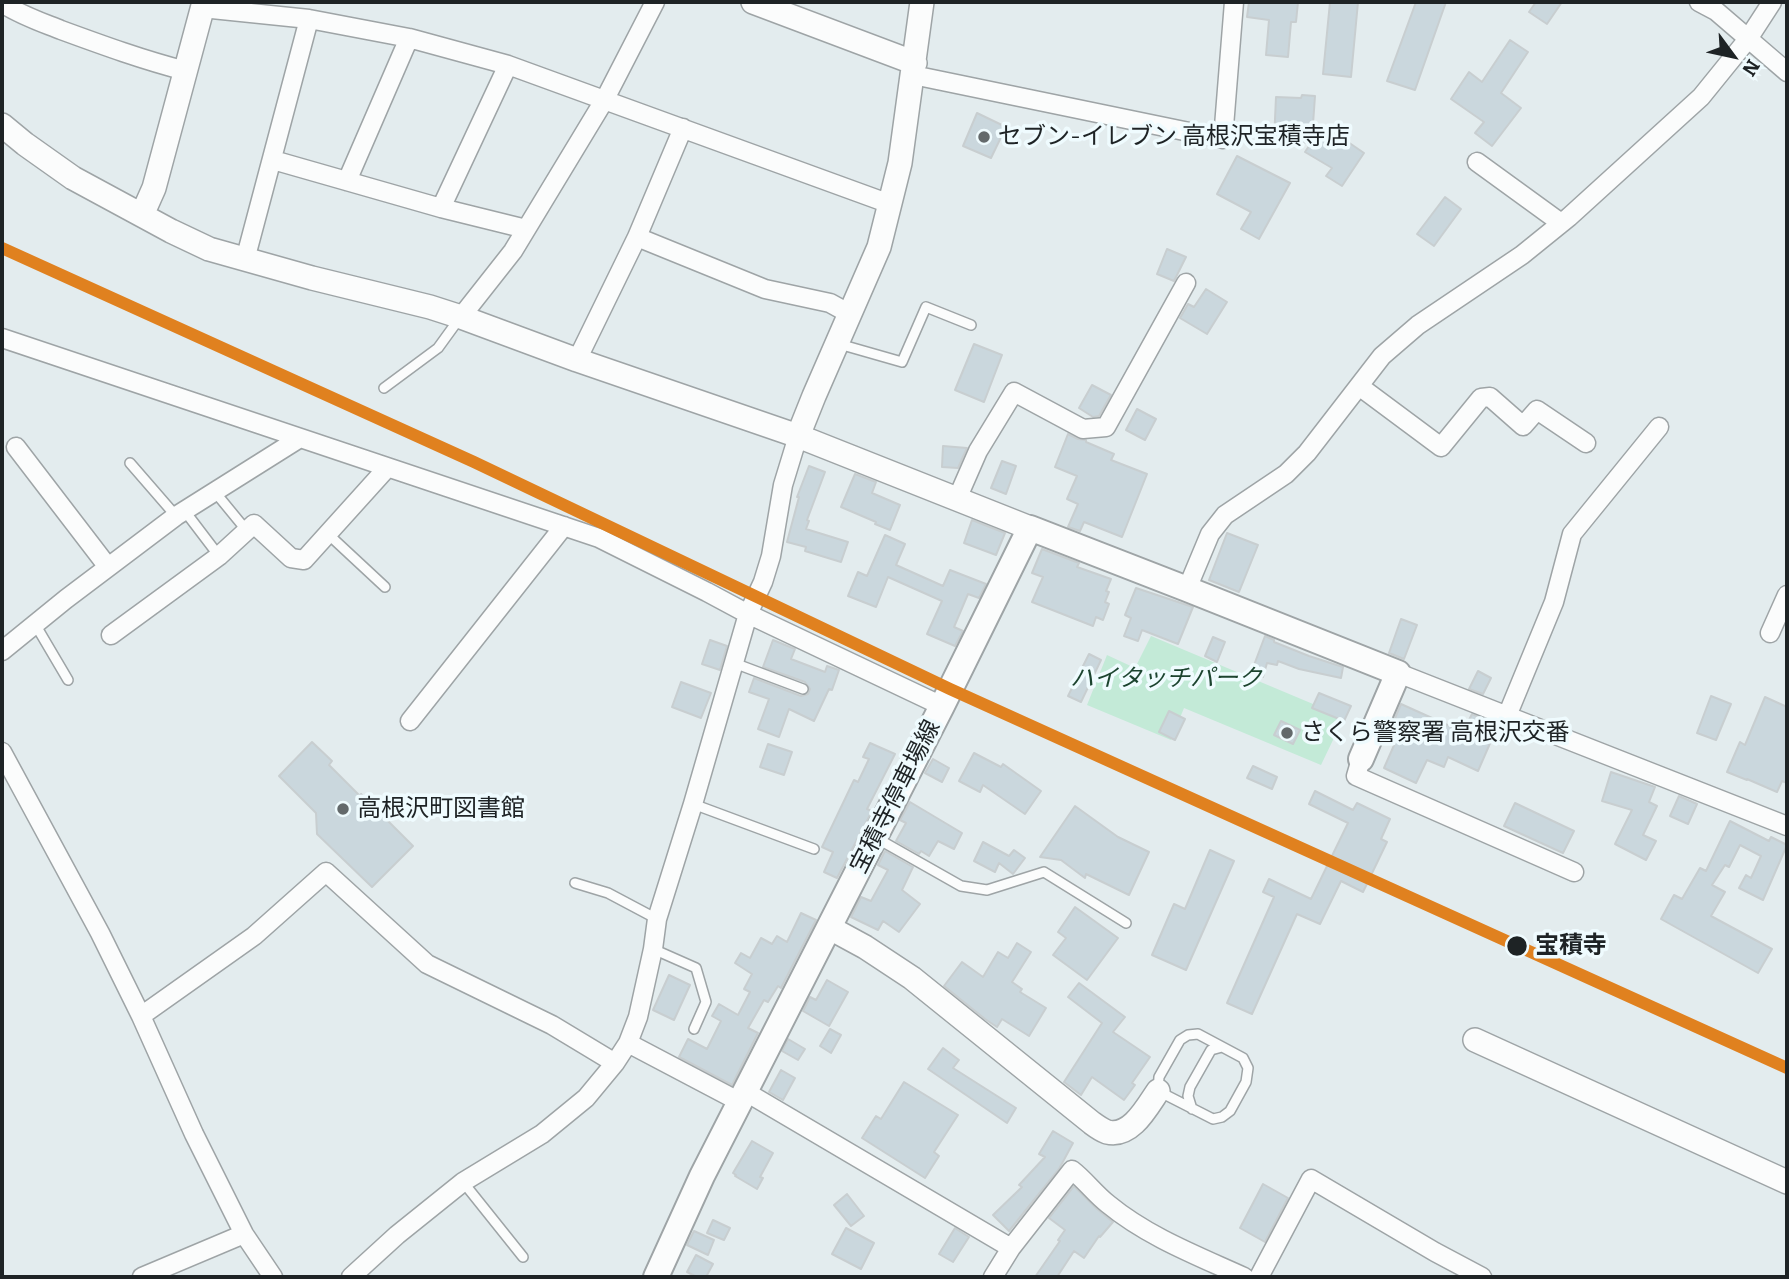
<!DOCTYPE html>
<html>
<head>
<meta charset="utf-8">
<style>
  body { margin:0 }
  #map { position:relative; width:1789px; height:1279px; overflow:hidden; background:#e3ecee; font-family:Bitter,serif }
  canvas { display:block }
  .frame { position:absolute; inset:0; border:4px solid #1e2325; pointer-events:none }
  .north { position:absolute; left:1698px; top:21px; width:70px; height:70px; -webkit-text-stroke:5px #effbfe; paint-order:stroke; rotate:123deg; font-size:19px; font-weight:700; line-height:28px; text-align:center; color:#1e2325 }
  .north::after { content:''; display:block; margin:auto; width:24px; height:32px; background:#1e2325; clip-path:polygon(50% 0,100% 100%,50% 72%,0 100%) }
</style>
</head>
<body>
<div id="map">
<canvas width="1789" height="1279"></canvas>
<div class="frame"></div>
<div class="north">N</div>
</div>
<script>
const c = document.querySelector('canvas').getContext('2d');
c.lineJoin = 'round';
function paint(path, color) {
  c.fillStyle = color;
  c.fill(path, 'evenodd');
}
function stroke(path, color, width, dash) {
  c.strokeStyle = color;
  c.lineWidth = width;
  c.lineCap = dash ? 'butt' : 'round';
  c.setLineDash(dash || []);
  c.stroke(path);
}
function drawText(font, color, halo, rows, align = 'center') {
  c.font = font + ' Bitter,"Noto Sans JP",serif';
  c.lineWidth = 7;
  c.setLineDash([]);
  c.textBaseline = 'middle';
  c.strokeStyle = halo;
  c.fillStyle = color;
  for (const [text, x, y, turn = 0] of rows) {
    c.save();
    c.translate(x, y);
    c.rotate((+turn || 0) * Math.PI / 180);
    c.textAlign = isNaN(turn) ? turn : align;
    if (halo) c.strokeText(text, 0, 0);
    c.fillText(text, 0, 0);
    c.restore();
  }
}
paint(new Path2D(`
  M1151,636L1344,717L1321,765L1184,708L1171,740L1087,705L1107,655L1135,668Z`), '#c3ead7');
const building = new Path2D(`
  M1249,2H1298L1296,22H1291L1288,57L1266,55L1269,20L1247,17Z
  M1330,2H1358L1351,77L1323,74Z
  M1416,2H1446L1415,90L1387,81Z
  M1536,2H1562L1547,24L1529,12Z
  M1510,40L1528,52L1501,93L1521,108L1492,146L1475,133L1484,122L1451,99L1469,72L1482,82Z
  M1302,95L1315,96L1313,124L1347,144L1348,142L1364,153L1342,186L1326,176L1332,168L1305,152L1311,143L1274,141L1276,97L1301,98Z
  M977,113L1006,127L991,158L963,146Z
  M1237,156L1290,183L1259,239L1241,229L1251,212L1217,194Z
  M1445,197L1461,209L1434,246L1417,234Z
  M1167,249L1186,257L1174,281L1157,274Z
  M1206,289L1227,302L1207,334L1180,318L1188,304L1194,307Z
  M974,344L1002,355L984,402L955,390Z
  M1092,385L1111,395L1099,416L1093,417L1079,408Z
  M1137,409L1156,419L1145,440L1126,430Z
  M1068,434L1078,439L1086,440V442L1114,454L1111,460L1147,474L1122,537L1084,522L1080,531L1068,527L1078,504L1067,499L1077,476L1055,467Z
  M943,446L967,448L958,468L942,467Z
  M1002,461L1016,466L1006,494L991,488Z
  M809,466L825,472L807,520L809,521L806,529L848,542L841,562L805,551L806,547L787,542L799,497H797Z
  M855,474L876,482L872,493L900,505L890,530L875,524L876,522L841,507Z
  M972,520L1005,533L996,555L964,543Z
  M1227,533L1258,545L1239,592L1209,580Z
  M885,535L905,544L896,565L943,586L950,570L986,584L979,598L968,594L954,627L963,631L955,646L927,634L942,601L888,577L876,607L848,596L858,572L867,576Z
  M1042,549L1079,563L1077,567L1111,579L1106,591L1109,592L1105,602L1109,604L1103,620L1096,617L1093,626L1032,602L1043,577L1032,573Z
  M1136,588L1193,607L1178,644L1142,630L1138,641L1124,636L1131,618L1125,615Z
  M1401,619L1417,625L1404,659L1389,653Z
  M1265,636L1274,640V642L1309,656L1343,667L1341,678L1299,669L1278,661L1277,665L1267,663L1263,677L1251,673Z
  M1213,637L1225,642L1217,662L1205,656Z
  M710,640L727,646L720,670L702,664Z
  M773,640L795,649L791,659L825,672L827,666L839,670L832,690L829,689L814,721L789,709L779,737L758,729L769,699L749,692L754,678L801,696L808,694L810,689L805,682L763,667Z
  M1089,654L1101,660L1081,702L1068,696Z
  M1478,671L1491,678L1483,694L1469,689Z
  M681,682L711,693L701,718L672,707Z
  M1319,693L1351,706L1344,721L1312,708Z
  M1711,696L1731,704L1716,740L1697,733Z
  M1765,697L1787,707V783L1782,781L1777,792L1747,779V780L1727,772L1740,742L1745,745Z
  M1401,704L1463,732L1472,714L1498,725L1478,771L1448,757L1444,767L1427,760L1416,783L1384,768L1399,734L1390,730Z
  M1169,711L1185,719L1175,740L1159,732Z
  M1281,721L1300,730L1293,744L1274,735Z
  M312,742L332,761L329,765L360,796L361,794L413,846L372,887L317,834L316,813L279,776Z
  M870,743L895,754L867,809L872,811L837,878L824,872L833,852L822,847L854,780L858,782L869,759L863,757Z
  M768,744L792,752L784,775L760,767Z
  M974,753L1001,767L1003,764L1041,791L1025,814L983,785L980,792L959,781Z
  M933,759L949,768L942,782L925,773Z
  M1253,766L1277,777L1272,789L1247,778Z
  M1611,772L1655,787L1649,802L1657,806L1643,835L1656,841L1646,860L1615,844L1632,810L1602,801Z
  M1315,791L1353,810L1357,803L1390,819L1381,839L1387,842L1363,892L1341,881L1320,924L1297,914L1252,1014L1227,1003L1274,897L1263,892L1269,879L1311,899L1348,823L1309,804Z
  M1679,796L1697,804L1688,824L1670,816Z
  M910,802L962,833L954,849L938,841L929,856L921,851L919,854L896,841L906,823L900,820Z
  M1515,803L1574,831L1563,853L1504,826Z
  M1075,806L1118,837L1149,852L1129,895L1086,874L1085,878L1061,860L1040,857Z
  M1730,821L1769,841L1771,837L1787,845L1763,900L1739,888L1746,875L1751,878L1761,856L1740,845L1729,867L1725,865L1712,885L1725,892L1711,916L1772,949L1758,973L1661,919L1674,895L1682,899L1700,868L1706,871Z
  M983,842L1009,856L1014,850L1025,858L1013,874L999,863L995,872L974,861Z
  M1210,850L1234,861L1186,970L1152,955L1174,904L1185,909Z
  M885,851L913,867L902,890L920,904L899,932L883,921L878,930L851,917L861,897L871,901L888,870L878,865Z
  M1075,907L1118,938L1087,980L1053,955L1066,938L1058,932Z
  M801,913L816,920L781,988L778,986L768,1002L764,1000L748,1028L758,1033L732,1085L679,1057L688,1039L707,1049L721,1021L712,1016L719,1004L738,1015L750,992L744,989L752,974L735,963L741,953L750,958L761,938L772,944L777,936L787,942Z
  M1017,943L1031,952L1012,982L1022,989L1020,992L1046,1008L1029,1036L1002,1019L997,1027L985,1019L944,986L962,962L983,977L998,952L1008,958Z
  M669,975L690,985L674,1020L653,1010Z
  M827,980L848,992L829,1026L803,1011L810,997L816,1000Z
  M1079,983L1125,1017L1113,1032L1150,1057L1132,1083L1135,1085L1124,1100L1092,1077L1081,1095L1064,1082L1102,1023L1068,997Z
  M830,1029L841,1035L831,1053L820,1046Z
  M788,1039L805,1049L798,1060L782,1051Z
  M943,1048L959,1060L953,1068L1016,1108L1007,1123L928,1069Z
  M781,1070L795,1078L783,1100L769,1092Z
  M904,1082L958,1115L934,1152L939,1156L925,1178L862,1138L876,1116L881,1119Z
  M1053,1131L1073,1143L1059,1169L1009,1231L993,1215L1022,1187L1019,1185L1045,1157L1039,1154Z
  M752,1141L773,1153L760,1177L763,1178L757,1189L735,1176L736,1175L733,1173Z
  M1263,1184L1288,1198L1265,1242L1240,1228Z
  M1074,1186L1096,1208L1113,1222L1100,1237L1099,1236L1084,1258L1074,1251L1057,1277H1035L1060,1241L1058,1240L1065,1230L1049,1218Z
  M847,1194L864,1216L851,1226L834,1205Z
  M713,1220L730,1228L724,1240L707,1233Z
  M846,1228L874,1243L861,1269L832,1254Z
  M955,1228L969,1237L953,1262L939,1254Z
  M694,1231L714,1240L708,1255L687,1245Z
  M696,1255L713,1264L706,1277H697L687,1272Z`);
paint(building, '#cad7dd');
stroke(building, '#c8ced0', 2);
const service = new Path2D(`
  M839,344L902,362L926,307L971,325
  M384,388L438,348L459,319
  M130,463L176,516
  M215,492L247,531
  M184,510L219,556
  M328,534L385,587
  M35,624L68,680
  M734,663L803,689
  M693,804L814,849
  M878,839L961,886L987,890L1044,872L1126,923
  M575,883L608,893L657,919
  M653,949L696,968L706,1002L694,1029
  M1198,1034L1243,1058L1248,1068L1246,1082L1230,1111L1222,1117L1213,1119L1158,1091L1159,1077L1180,1040L1188,1035Z
  M1192,1109L1188,1096L1190,1087L1211,1050L1222,1047
  M463,1182L523,1257`);
const minor = new Path2D(`
  M1699,2L1716,11L1787,72
  M2,3C20,15 41,22 61,30C102,45 143,60 186,71
  M202,8L309,19
  M913,75L1223,139L1234,2
  M683,128L637,237L765,289L830,303L850,314
  M273,160L441,208L526,229
  M1477,162L1561,223
  M347,181L409,38
  M441,208L508,65
  M245,260L309,19L409,38L508,65L890,204
  M461,317L513,251L605,99L655,2
  M2,338L599,538L707,592L748,614L942,706
  M577,360L637,237
  M1359,386L1441,447L1481,398L1490,397L1523,426L1537,410L1586,443
  M16,447L108,567
  M957,499L978,451L1014,392L1083,429L1106,427L1186,283
  M1187,589L1210,534L1225,515L1286,474L1307,453L1382,356L1418,325L1522,255L1569,217L1701,97L1748,39L1772,2
  M1770,633L1787,595
  M111,635L219,556L254,524L291,558L304,560L387,468
  M2,651L66,599L176,516L300,438
  M1398,673L1787,826
  M1507,716L1554,602L1572,534L1659,427
  M410,721L564,526
  M2,752L100,933L141,1016L194,1134L244,1234L273,1277
  M1361,759L1356,776L1574,872
  M141,1016L254,936L326,872L427,964L552,1025L615,1063
  M628,1043L740,1102
  M746,1092L1011,1248
  M142,1277L244,1234
  M351,1277L397,1235L463,1182L542,1134L586,1098L615,1063L628,1043L638,1017L653,949L657,919L693,804L748,614L763,582L771,556L783,485L798,436
  M993,1277L1011,1248L1072,1170C1085,1180 1095,1194 1108,1204C1148,1237 1198,1256 1244,1277
  M1259,1277L1311,1179L1435,1252L1482,1277`);
const tertiary = new Path2D(`
  M753,2L915,63
  M2,125L25,144L73,178L171,231L209,249L312,278L430,307L461,317L577,360L798,436L1030,528
  M142,215L154,188L204,2
  M798,436L814,396L879,247L900,163L922,2
  M830,928L865,947L912,978L1092,1123C1096,1126 1102,1130 1107,1132C1131,1138 1147,1107 1158,1091
  M1475,1040L1787,1182`);
const secondary = new Path2D(`
  M656,1277L702,1176L942,706L1030,528L1187,589L1398,673L1361,759`);
stroke(service, '#9ea4a6', 12);
stroke(minor, '#9ea4a6', 21);
stroke(tertiary, '#9ea4a6', 26);
stroke(secondary, '#9ea4a6', 28);
stroke(service, '#fbfcfc', 9);
stroke(minor, '#fbfcfc', 18);
stroke(tertiary, '#fbfcfc', 23);
stroke(secondary, '#fbfcfc', 24);
stroke(new Path2D(`
  M2,248L474,462L950,689L1787,1068`), '#e0811f', 12);
for (const [x, y, r, color] of [
  [984,137,7,"#63696b"],
  [1287,733,7,"#63696b"],
  [343,809,7,"#63696b"],
  [1517,946,11,"#1e2325"]
]) {
  const dot = new Path2D();
  dot.arc(x, y, r, 0, 2 * Math.PI);
  c.fillStyle = color;
  c.fill(dot);
  stroke(dot, '#effbfe', 2.5);
}
drawText('24px', '#1e2325', '#effbfe', [
  ["セブン-イレブン 高根沢宝積寺店",998,137],
  ["さくら警察署 高根沢交番",1301,733],
  ["高根沢町図書館",357,809]
], 'left');
drawText('italic 24px', '#1c442f', '#effbfe', [
  ["ハイタッチパーク",1166,679]
]);
drawText('24px', '#1e2325', '#effbfe', [
  ["宝積寺停車場線",896,797,-63]
]);
drawText('bold 24px', '#1e2325', '#effbfe', [
  ["宝積寺",1535,946]
], 'left');
</script>
</body>
</html>
